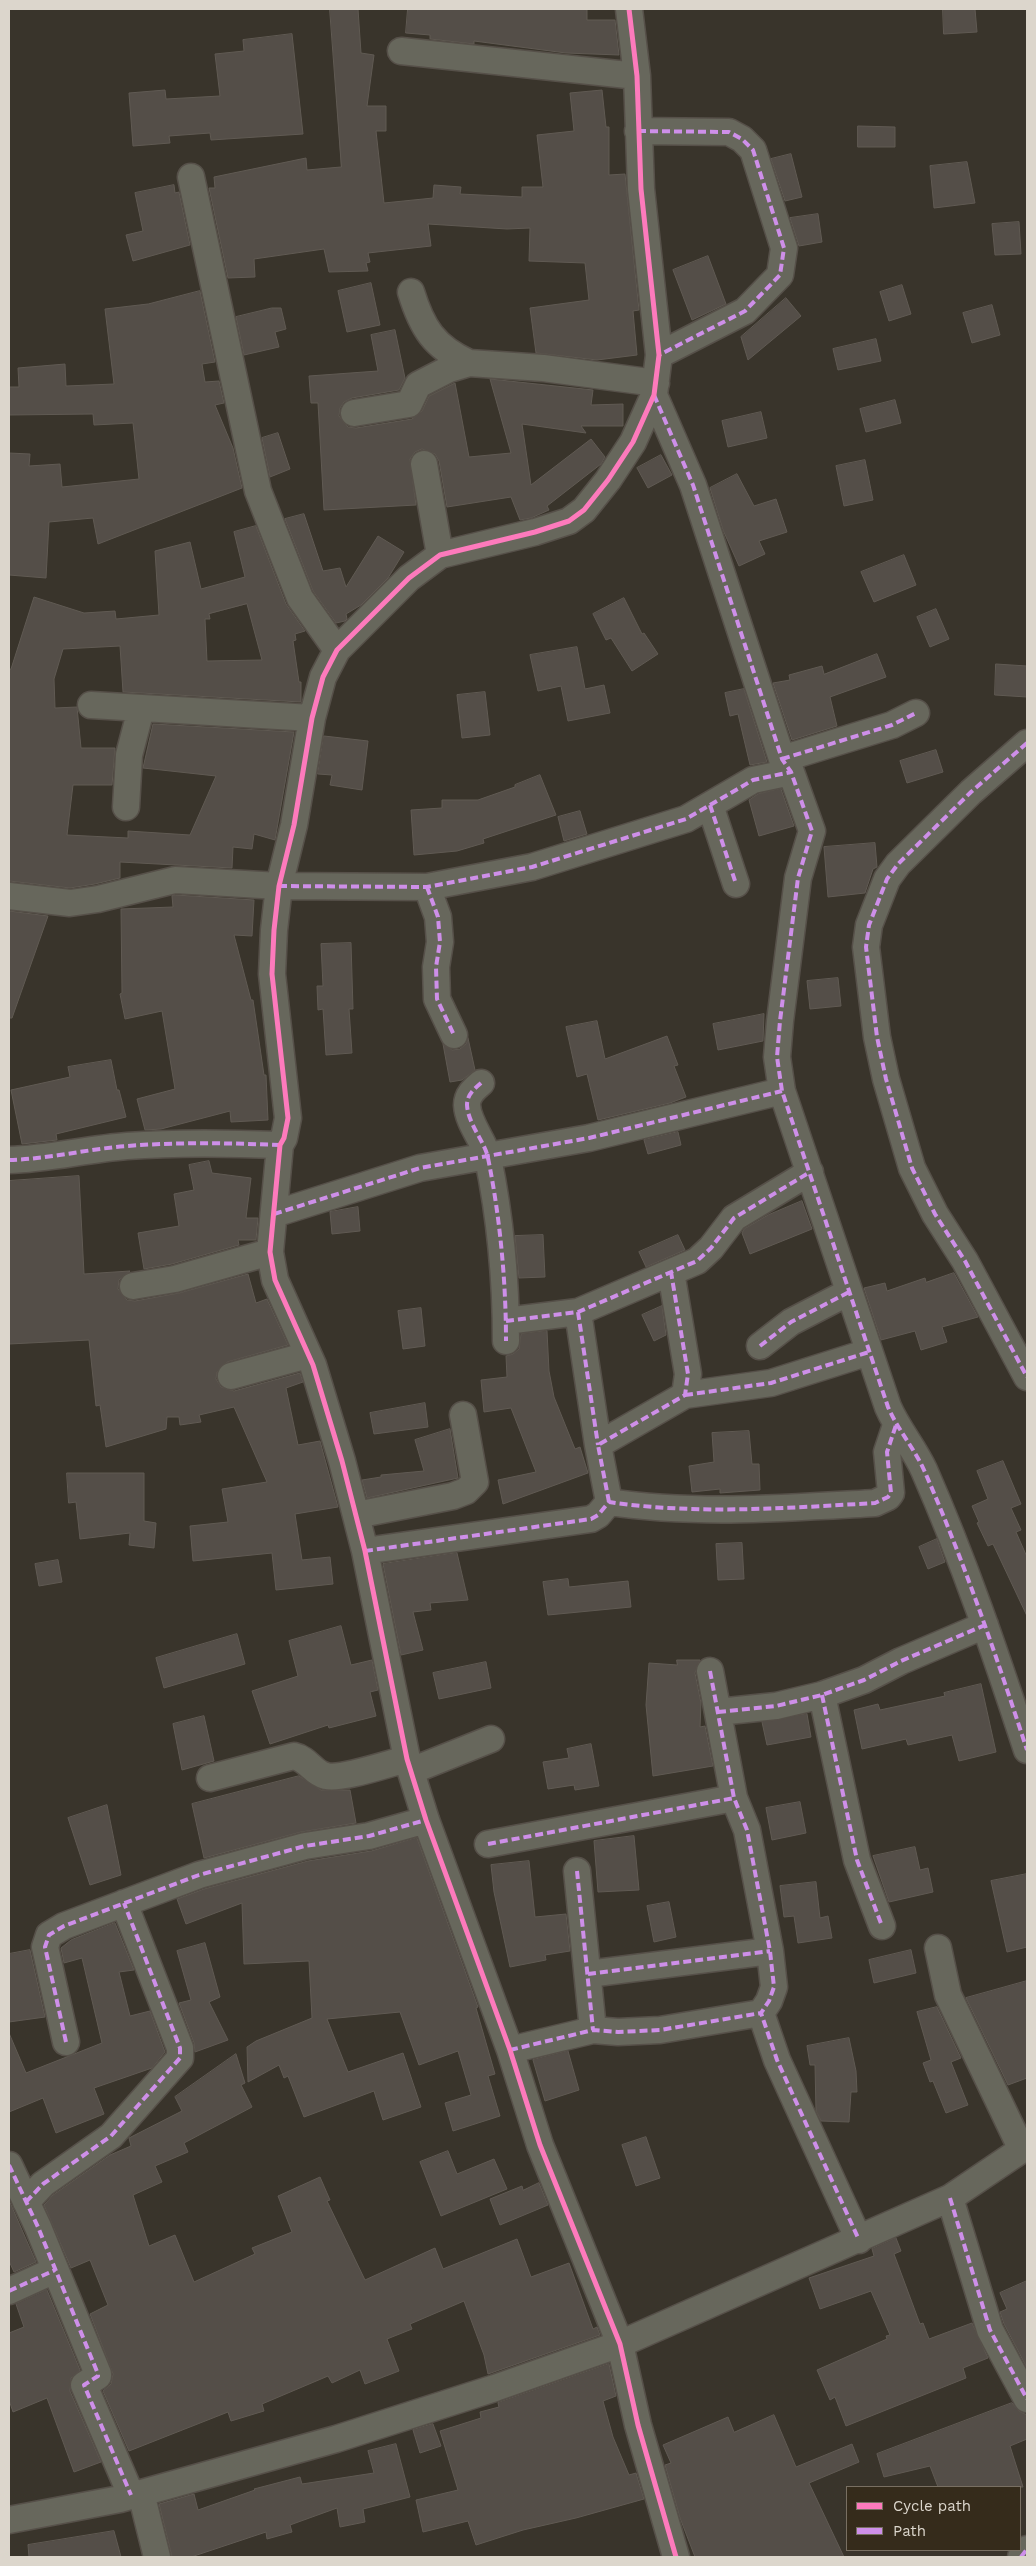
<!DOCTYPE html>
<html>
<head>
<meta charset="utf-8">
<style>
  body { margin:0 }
  #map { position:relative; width:1036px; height:2566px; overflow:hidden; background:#39342b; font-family:"Work Sans",sans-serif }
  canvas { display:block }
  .frame { position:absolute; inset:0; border:10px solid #dcd6cc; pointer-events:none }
  .legend { position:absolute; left:846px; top:2486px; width:175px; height:65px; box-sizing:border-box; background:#352b1b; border:1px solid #786f62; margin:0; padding:6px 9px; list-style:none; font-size:15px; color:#dcd6cc }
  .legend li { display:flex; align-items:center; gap:10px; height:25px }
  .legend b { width:25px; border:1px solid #786f62 }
</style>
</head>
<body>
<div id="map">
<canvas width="1036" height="2566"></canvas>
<div class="frame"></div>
<ul class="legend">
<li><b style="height:6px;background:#fd7abc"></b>Cycle path</li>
<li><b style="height:6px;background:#ce8fe9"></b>Path</li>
</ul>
</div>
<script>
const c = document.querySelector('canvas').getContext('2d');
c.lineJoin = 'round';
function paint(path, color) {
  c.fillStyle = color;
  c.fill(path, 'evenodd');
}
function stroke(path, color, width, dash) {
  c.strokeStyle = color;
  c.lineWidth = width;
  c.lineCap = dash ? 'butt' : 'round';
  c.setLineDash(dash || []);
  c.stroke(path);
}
const building = new Path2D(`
  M330,9H358L361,53L374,55L367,106H386V131H376L384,203L433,198L434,185L461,187L460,194L522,197V187H543L537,135L574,131L570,93L602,90L606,127H609V175L625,174L639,310L633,311L637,355L597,360L536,353L530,308L589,300L585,263L529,261L530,228L507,229L428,224L431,246L368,253L370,262L366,263L368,271L329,272L324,249L254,259L255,277L228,278L209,188H215L214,177L306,158L307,170L341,167Z
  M408,9H587V20H615L619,55L566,53L474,41V44L430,39V35L406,33Z
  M943,9H975L977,32L944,34Z
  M292,34L303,134L211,140L210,133L169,136L170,143L133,146L129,93L165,90L166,99L220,96L215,54L244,51L243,40Z
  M858,126L895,127V147H858Z
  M791,154L802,197L785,201L771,159Z
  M967,162L975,203L934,208L930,166Z
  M174,185L175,193L179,192L190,245L133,261L126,235L143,231L135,193Z
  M818,214L822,242L799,246L790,218Z
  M1019,222L1021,254L995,255L992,224Z
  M708,256L726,304L692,320L673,270Z
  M371,283L380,325L347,332L338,291Z
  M902,285L911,314L889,321L880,292Z
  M200,291L215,362L202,364L205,382L219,381L224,403L215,405L233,448L242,488L98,544L93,518L49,522L46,578L9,575V453L30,454L29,466L60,464L62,487L139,479L133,423L94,425L93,414L9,415V387H19L18,368L65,364L66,386L114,384L105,309L148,304Z
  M786,298L801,316L748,360L741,337Z
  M992,305L1000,335L972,343L963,313Z
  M272,308H281L286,329L275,332L279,347L244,355L236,317Z
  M395,330L405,378L399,390L352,398L344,402L340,408L339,416L348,427L356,428L412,419L422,411L429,396L455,383L469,457L511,453L490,379L593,390L591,405L623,404V426H581L586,433L522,424L531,485L591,439L605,457L601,464L547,506L549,510L531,518L520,520L511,497L447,507L439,461L435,454L422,449L415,452L410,459L416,505L324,510L318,403H311L309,376L378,371L371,335Z
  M876,339L881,361L838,370L833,349Z
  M895,400L901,423L866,432L860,409Z
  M761,412L767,438L728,447L722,421Z
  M278,433L290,469L270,477L262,438Z
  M661,455L672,475L648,488L637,468Z
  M865,460L873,500L844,506L836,466Z
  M737,474L754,506L776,499L787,532L759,541L765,554L739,566L723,530L710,488Z
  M304,514L323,571L340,568L346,587L378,536L404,552L388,578L361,605L346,614L347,619L345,621L336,623L313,591L285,519Z
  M256,526L286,604L305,631L295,634L296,640L293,641L299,682H301V702L123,692L120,646L63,649L54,679L55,708L77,707L81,748H115L112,785H73L67,835L128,838V831L190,835L216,776L143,768L153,724L294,732L275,840L254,834L252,849L233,847L232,868L120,862V878L95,884L70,888L9,881V670L11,669L34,597L84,613L115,611L116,619L159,615L155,551L190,542L201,589L245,577L234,532ZM247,604L262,660L207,661L205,619H210L209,614Z
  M904,555L916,585L874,602L861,572Z
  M624,598L642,634L644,633L658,654L632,671L611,638L606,640L593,614Z
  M936,609L949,639L930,647L917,617Z
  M577,647L585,689L604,685L610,713L568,721L561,686L538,691L530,655Z
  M877,654L886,677L830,697L837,726L792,740L773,683L790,680L789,675L822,666L824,674Z
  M996,664L1027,666V697L995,695Z
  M744,689L767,762L750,765L738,714L730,716L725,693Z
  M485,692L490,735L462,738L457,695Z
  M324,736L368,741L362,790L330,785L332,775L318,774Z
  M936,750L943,772L907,783L900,761Z
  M540,775L556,815L483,839L484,843L457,851L414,855L411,810L442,808V800H478L515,787V785Z
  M781,789L794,826L759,836L749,800L758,794Z
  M580,811L587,834L564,841L558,817Z
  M875,843L877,867L873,869L865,893L828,897L824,847Z
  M176,895L254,900L252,936L234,935L251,1000H253L264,1075H266L268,1120L231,1122L230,1111L161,1129L145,1130L137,1099L175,1089L162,1011L125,1019L120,994L122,993L121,909L173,907L172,896Z
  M9,911L48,916L12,1018H9Z
  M351,943L353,1009H349L352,1053L326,1055L323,1009L318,1010L317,986H323L321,944Z
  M838,978L841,1006L810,1009L807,981Z
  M764,1014L763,1041L718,1050L713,1024Z
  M597,1021L605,1059L667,1036L678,1065L674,1066L686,1097L670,1103L598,1120L587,1074L577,1077L566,1027Z
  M468,1038L475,1070L462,1080L450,1082L443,1044L452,1050L460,1049L466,1044Z
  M111,1060L117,1090H119L126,1117L56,1134L57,1140L22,1144L11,1090L70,1077L68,1067Z
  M678,1132L681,1145L648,1154L644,1140Z
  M209,1161L212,1173L251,1178L246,1218H258L256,1240H238L239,1245L172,1264L144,1269L138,1233L179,1226L174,1194L194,1190L189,1165Z
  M79,1176L84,1274L130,1271L119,1280L118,1289L127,1300L135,1301L179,1293L248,1274L256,1303L267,1299L288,1345L227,1362L217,1372L216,1379L221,1387L234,1391L300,1373L303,1382L286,1388L298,1445L320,1441L338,1507L295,1514L302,1560L330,1557L333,1584L276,1590L272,1553L193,1561L190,1526L228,1522L222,1489L267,1482L234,1407L199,1415L201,1422L180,1425L179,1417H167L166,1429L106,1447L100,1405L96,1406L89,1340L9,1344V1181Z
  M802,1201L812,1229L750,1254L742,1233L744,1229L768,1215Z
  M358,1207L360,1231L332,1234L330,1212Z
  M543,1235L545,1277L519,1278L515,1236Z
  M678,1235L685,1250L646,1267L639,1252Z
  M954,1273L978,1317L942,1327L947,1342L921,1350L915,1331L881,1340L864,1288L885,1283L887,1291L925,1278L926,1282Z
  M662,1306L666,1335L654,1341L642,1315Z
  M421,1308L425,1346L403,1349L398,1311Z
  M547,1331L549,1371L554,1397L575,1449L580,1447L588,1473L503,1504L498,1480L536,1472L511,1408L484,1412L481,1380L507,1377L506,1356L513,1354L519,1349L521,1334Z
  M425,1403L428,1427L374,1434L370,1413Z
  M450,1429L458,1478L367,1498L362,1480L381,1477V1475L424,1471L415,1440Z
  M749,1431L752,1464H759L760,1490L720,1493V1489L692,1492L689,1466L714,1462L712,1433Z
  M1003,1461L1021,1504L1011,1508L1021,1530L1016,1532L1027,1557V1616L993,1544L988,1546L977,1523L979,1522L972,1506L988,1499L977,1471Z
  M67,1473H144V1521L156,1523L154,1548L129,1545L130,1533L80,1539L76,1502L69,1503Z
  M937,1539L945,1562L928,1569L919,1547Z
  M742,1543L744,1579L718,1580L716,1544Z
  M457,1553L468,1600L430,1603L431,1610L413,1612L423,1650L401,1655L383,1564Z
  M58,1560L62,1582L39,1586L35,1564Z
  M568,1579L569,1587L628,1581L631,1607L548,1615L543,1582Z
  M341,1626L351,1665L372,1660L378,1690L370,1692L376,1716L329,1728L328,1725L270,1744L252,1691L298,1676L289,1641Z
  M237,1634L245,1664L164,1688L156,1658Z
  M677,1660H700L695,1673L701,1703L700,1727L705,1726L713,1766L653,1776L646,1705L649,1663L677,1665Z
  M486,1662L491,1688L439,1699L433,1673Z
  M981,1684L996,1752L959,1761L952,1735L908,1745L906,1739L862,1749L854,1710L878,1704L880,1710L945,1696L944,1693Z
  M807,1714L811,1737L767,1745L762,1722Z
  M204,1716L214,1761L182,1770L173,1724Z
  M591,1744L599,1786L575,1790L574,1785L548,1789L543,1762L569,1758L567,1749Z
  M299,1776L321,1790H350L356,1823L301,1832L204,1858L192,1804Z
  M800,1802L806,1833L772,1840L766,1808Z
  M107,1805L121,1875L90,1885L68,1818Z
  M634,1836L639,1890L598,1892L594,1841Z
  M417,1838L478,2007L476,2008L495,2074L488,2076L500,2116L453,2131L445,2103L471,2095L458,2051L419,2065L400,2012L327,2019L348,2072L403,2053L421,2107L383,2120L374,2091L304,2117L288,2076L284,2078L279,2065L248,2082L247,2047L256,2041L312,2018L309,1961L244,1964L242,1903L186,1924L177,1899L204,1889L308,1861L371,1851Z
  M915,1847L920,1870L928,1868L933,1892L889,1902L873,1856Z
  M529,1861L535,1917L566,1914L570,1951L545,1955L546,1960L510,1967L494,1892L491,1865Z
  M1027,1874V1947L1007,1952L991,1881Z
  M816,1882L820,1918L828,1916L832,1938L798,1943L794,1916L784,1917L780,1886Z
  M669,1902L676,1937L654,1942L647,1906Z
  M115,1923L134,1970L119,1972L130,2016L150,2011L165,2052L152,2068L94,2088L104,2114L56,2133L43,2098L9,2112V2033L26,2073L102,2043L82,1958L64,1963L61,1948L71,1940Z
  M205,1943L220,1997L209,2002L228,2040L195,2052L194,2043L179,2003L191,2000L177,1951Z
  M30,1950L45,2017L9,2022V1954Z
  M911,1950L916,1973L874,1983L869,1960Z
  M1027,1981V2078L1008,2085L966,1998Z
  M937,2007L961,2058L951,2062L968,2105L946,2113L933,2081L930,2082L923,2063L931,2060L917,2012Z
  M849,2038L856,2071L857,2092H851L849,2122L821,2121L816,2111L815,2065H810L807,2046Z
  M568,2051L579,2090L545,2101L533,2060Z
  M236,2054L245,2083L241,2085L252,2107L184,2143L188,2152L155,2166L162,2182L133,2195L149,2246L175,2235L194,2282L255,2254L252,2248L292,2232L278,2196L320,2177L330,2200L327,2201L365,2280L435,2248L443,2269L517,2239L531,2277L569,2263L593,2329L597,2327L600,2335L488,2374L484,2355L464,2301L410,2324L412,2329L387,2339L399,2371L365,2384L360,2370L332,2383L328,2376L262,2404L264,2411L231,2421L228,2412L129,2451L103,2391L111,2384L113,2374L90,2314L108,2305L90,2260L71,2268L44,2205L53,2195L110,2155L131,2146L129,2138L182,2111L175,2097Z
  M646,2137L660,2178L636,2186L622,2145Z
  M448,2151L457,2174L494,2159L507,2189L441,2216L420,2162Z
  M539,2183L548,2205L500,2225L490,2199L522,2186L523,2190Z
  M9,2200L36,2262L14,2272L9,2261Z
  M896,2238L901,2251L894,2254L920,2324L923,2323L929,2339L972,2323L988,2358L963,2368L966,2378L846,2426L835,2397L830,2400L817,2370L887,2339L886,2336L890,2335L871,2291L820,2309L809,2278L874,2256L872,2249Z
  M1027,2281V2368L1004,2324L1000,2312L1007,2309L1000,2293Z
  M47,2290L80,2370L71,2378L70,2391L101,2462L74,2472L47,2398L13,2412L9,2400V2333L24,2327L16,2304Z
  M609,2364L616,2396L603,2401L613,2437L629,2475L636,2473L644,2499L576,2518L523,2530L476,2545L468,2521L423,2532L416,2500L458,2490L440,2431L481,2418L480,2412L499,2407L498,2403Z
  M1012,2403L1019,2411L1027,2415V2439L1010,2446L1023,2487H938L930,2466L884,2477L877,2454Z
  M774,2415L796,2467L852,2444L859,2462L809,2483L844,2557H695L680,2518L665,2465L671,2463L663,2445L728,2417L734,2432Z
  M433,2424L441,2446L420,2453L413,2430Z
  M396,2444L410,2497L363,2509L365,2522L340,2527L337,2508L290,2525L292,2532L267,2539L266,2532L191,2557H172L159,2504L194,2494L198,2510L255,2490L254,2489L300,2477L302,2484L374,2473L368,2451Z
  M114,2531L121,2557H29L28,2545Z`);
paint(building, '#544e48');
stroke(building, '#605a53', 1);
const minor = new Path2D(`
  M629,9L637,76L641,189L659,355L654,395L633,442L608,480L584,510L569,521L535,532L440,555L409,578L337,650L323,677L312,718L294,825L279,886L274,930L272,974L288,1118L284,1138L280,1145L270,1252L275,1280L313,1365L342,1461L365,1551L407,1759L426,1820L510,2050L540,2145L620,2344L638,2425L676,2557
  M401,51L637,76
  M638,131L729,132L742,139L753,150L784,248L780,275L745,311L659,355
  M191,177L258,491L300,598L337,650
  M411,292C422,328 434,347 469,363
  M654,395L693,485L782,759L791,772L812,831L798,878L780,1021L777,1057L782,1091L888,1407C898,1430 914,1448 924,1470C964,1561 996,1655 1027,1750
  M354,413L409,404L418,385L449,369L469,363L543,368L656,383
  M424,464L440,555
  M91,705L312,718
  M1027,743L971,792L898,864L887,879L869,925L866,947L877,1037L886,1079L912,1168L935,1214L965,1261L1027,1377
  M782,759L892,725L916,713
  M710,805L736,884
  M126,807L129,755L141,709
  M427,887L438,917L440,942L436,967L437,999L454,1035
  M9,896L70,903L98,899L175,880L279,886L427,887L532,867L686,819L753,780L791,772
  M481,1083C474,1089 467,1095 467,1105C468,1124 485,1142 488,1158C500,1217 506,1281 506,1341
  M9,1160C49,1159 87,1149 127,1146C178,1142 229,1143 280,1145
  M274,1214L420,1168L589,1138L782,1091
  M133,1286L175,1279L270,1252
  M578,1312L598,1445
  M506,1321L578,1312L697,1261L711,1248L734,1218L810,1172
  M760,1346L791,1322L849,1292
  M231,1376L308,1355
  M685,1395L771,1383L869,1352
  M609,1502L598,1445L685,1395L688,1374L671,1272
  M356,1515L453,1496L466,1491L475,1482L463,1415
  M365,1551L591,1519L598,1515L609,1502C696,1515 787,1508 875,1503L888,1497L891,1493L887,1452L896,1425
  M710,1671L734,1798L747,1830L770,1951L774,1987L769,2001L761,2013L777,2060L859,2240
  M822,1695L857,1860L882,1926
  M718,1712L776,1706L822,1695L864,1680L901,1661L985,1625
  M411,1771L491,1739
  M210,1778L294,1756C308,1759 313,1773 326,1776C341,1780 390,1763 407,1759
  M488,1844L734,1798
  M577,1871L593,2030
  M938,1948L948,1995L1022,2150
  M588,1974L770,1951
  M66,2042L45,1947L49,1935L64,1926L199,1875L305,1846L369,1836L426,1820
  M510,2050L593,2030L618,2032L660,2030L761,2013
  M9,2165L38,2227L98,2374V2376L84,2385L131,2495
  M950,2198L990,2330L1027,2399
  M26,2202L43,2184L111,2136L180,2058V2048L124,1903
  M9,2291L55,2270
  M141,2493L157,2557
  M9,2520L120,2499L336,2439L495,2388L620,2344L950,2198L1027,2146
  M1021,2557L1027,2549`);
stroke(minor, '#565049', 29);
stroke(minor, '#67675c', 26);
stroke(new Path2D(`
  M638,131L729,132L742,139L753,150L784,248L780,275L745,311L659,355
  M654,395L693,485L782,759L791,772L812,831L798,878L780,1021L777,1057L782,1091L888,1407C898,1430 914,1448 924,1470C964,1561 996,1655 1027,1750
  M1027,743L971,792L898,864L887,879L869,925L866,947L877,1037L886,1079L912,1168L935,1214L965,1261L1027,1377
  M782,759L892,725L916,713
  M710,805L736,884
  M279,886L427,887L532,867L686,819L753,780L791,772
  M427,887L438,917L440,942L436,967L437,999L454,1035
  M481,1083C474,1089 467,1095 467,1105C468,1124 485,1142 488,1158C500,1217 506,1281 506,1341
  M9,1160C49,1159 87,1149 127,1146C178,1142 229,1143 280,1145
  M274,1214L420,1168L589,1138L782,1091
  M578,1312L598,1445
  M506,1321L578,1312L697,1261L711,1248L734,1218L810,1172
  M760,1346L791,1322L849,1292
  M685,1395L771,1383L869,1352
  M609,1502L598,1445L685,1395L688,1374L671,1272
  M365,1551L591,1519L598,1515L609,1502C696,1515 787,1508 875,1503L888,1497L891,1493L887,1452L896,1425
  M710,1671L734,1798L747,1830L770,1951L774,1987L769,2001L761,2013L777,2060L859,2240
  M822,1695L857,1860L882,1926
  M718,1712L776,1706L822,1695L864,1680L901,1661L985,1625
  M488,1844L734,1798
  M577,1871L593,2030
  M588,1974L770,1951
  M66,2042L45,1947L49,1935L64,1926L199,1875L305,1846L369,1836L426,1820
  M510,2050L593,2030L618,2032L660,2030L761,2013
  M9,2165L38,2227L98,2374V2376L84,2385L131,2495
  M950,2198L990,2330L1027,2399
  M26,2202L43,2184L111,2136L180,2058V2048L124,1903
  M9,2291L55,2270
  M1021,2557L1027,2549`), '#ce8fe9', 4, [8, 4]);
stroke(new Path2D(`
  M629,9L637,76L641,189L659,355L654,395L633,442L608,480L584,510L569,521L535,532L440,555L409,578L337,650L323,677L312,718L294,825L279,886L274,930L272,974L288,1118L284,1138L280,1145L270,1252L275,1280L313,1365L342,1461L365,1551L407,1759L426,1820L510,2050L540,2145L620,2344L638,2425L676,2557`), '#fd7abc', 5);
</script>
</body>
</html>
